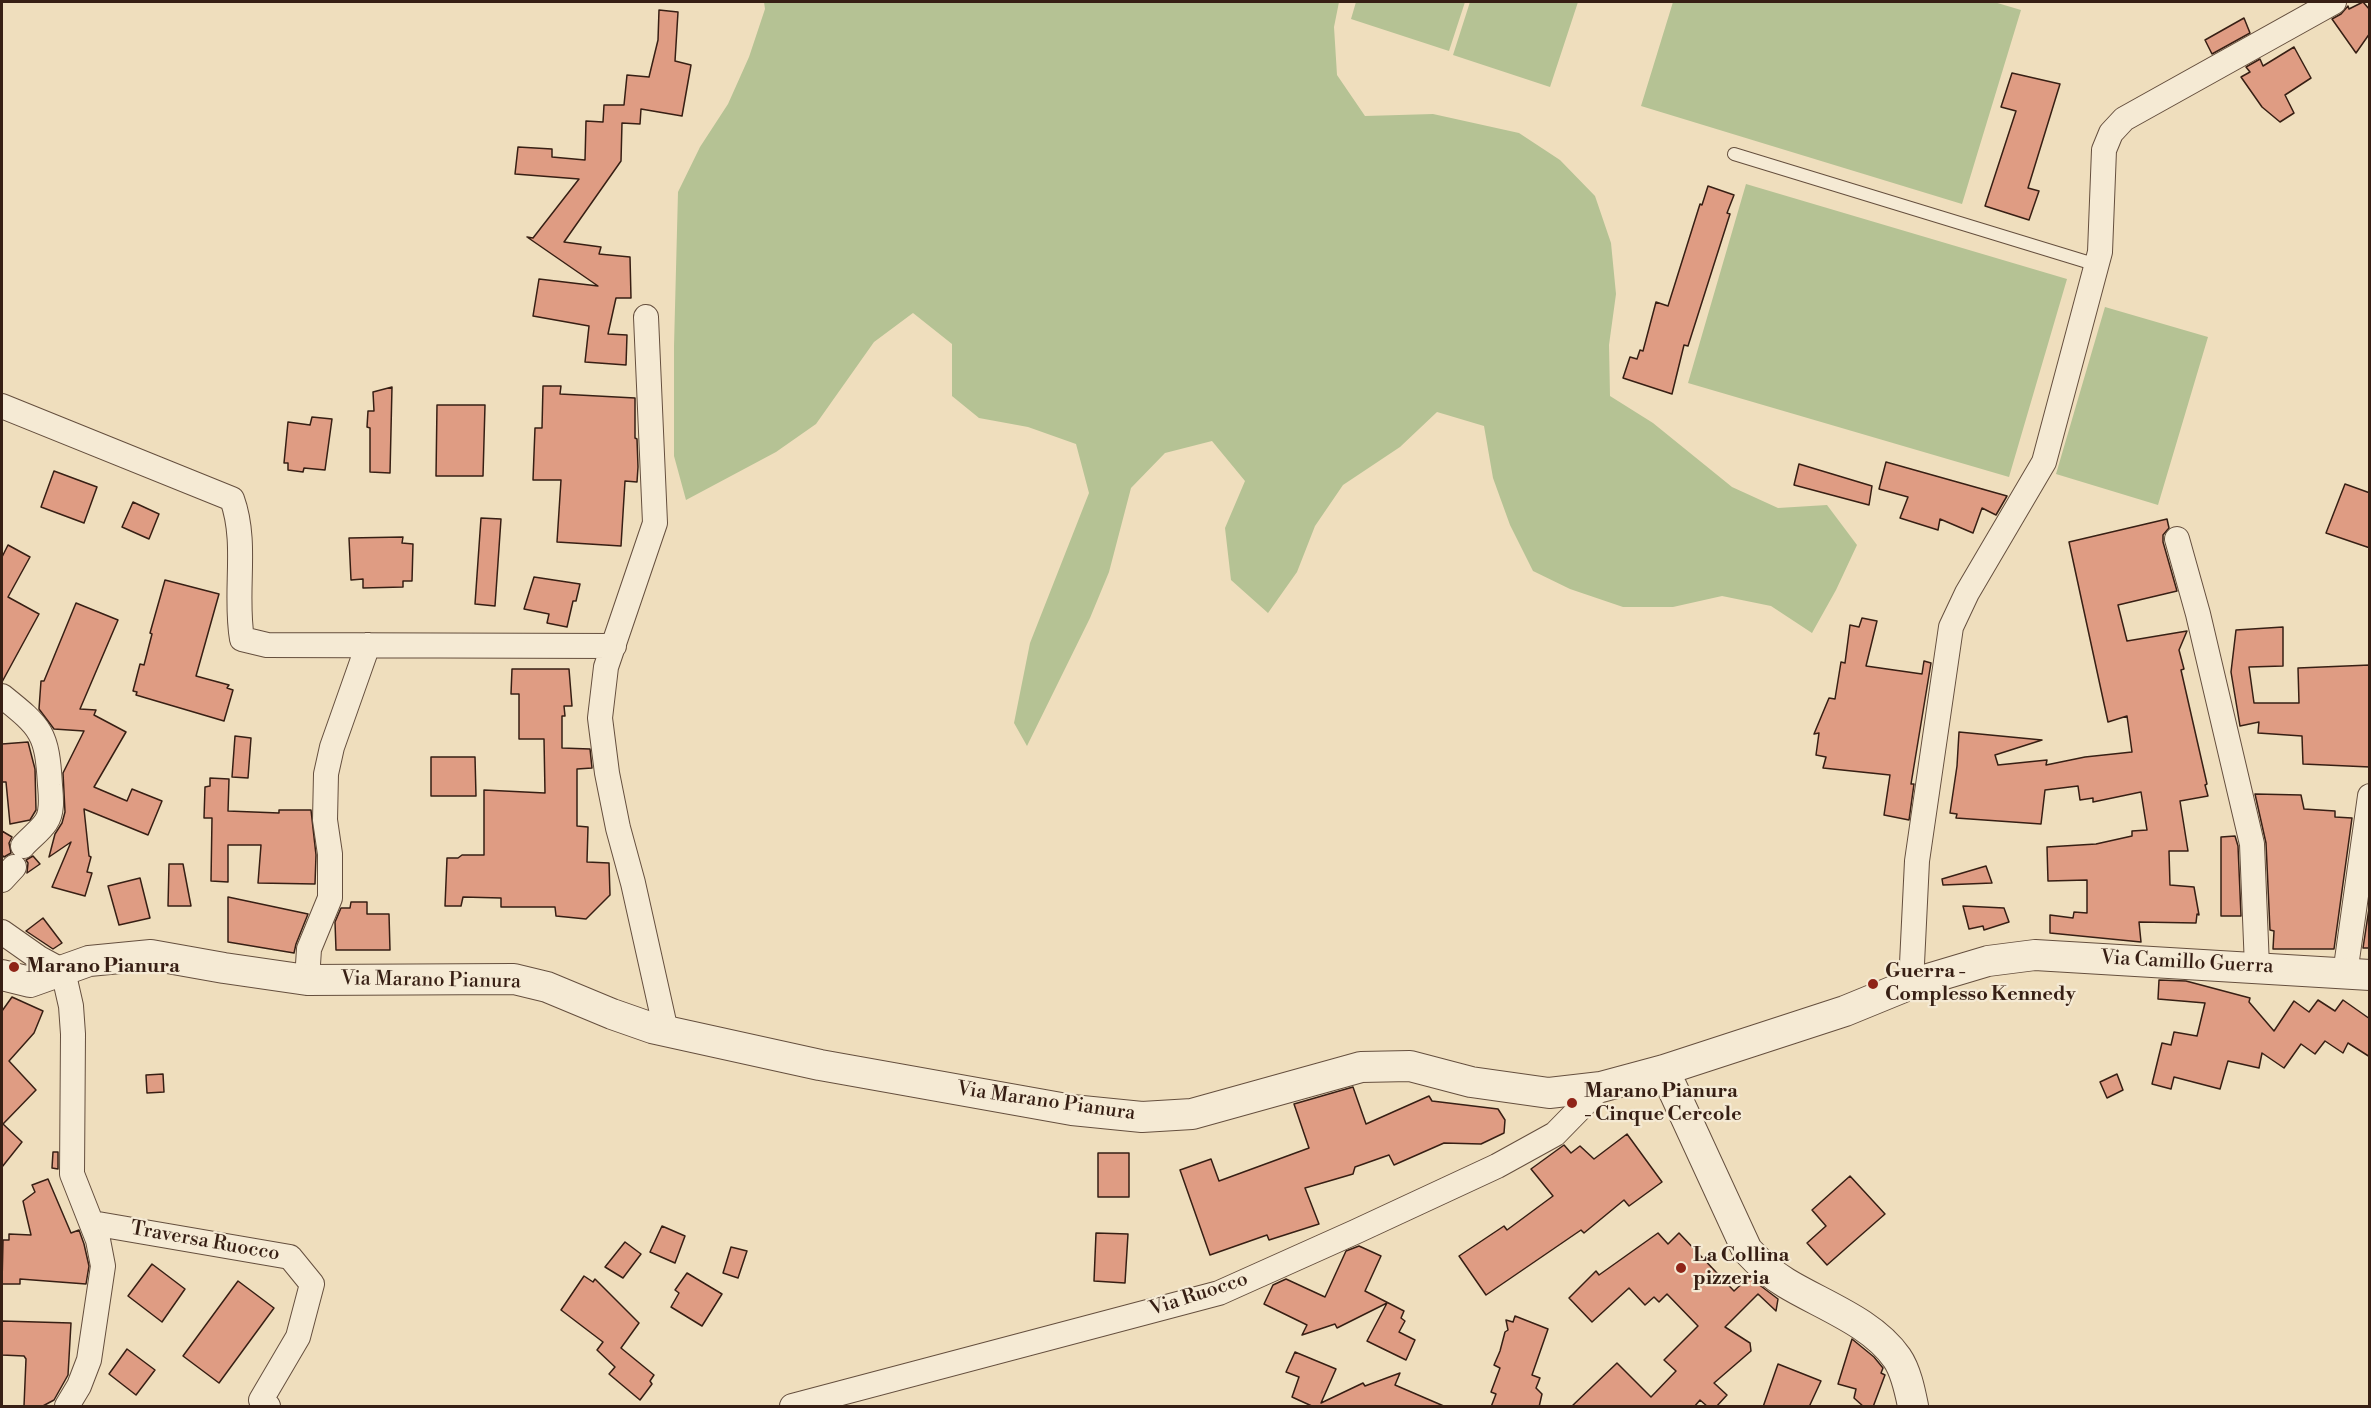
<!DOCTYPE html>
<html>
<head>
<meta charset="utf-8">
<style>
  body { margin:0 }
  #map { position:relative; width:2371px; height:1408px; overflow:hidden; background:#efdebd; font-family:"Libre Bodoni",serif }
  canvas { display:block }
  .frame { position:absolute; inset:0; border:3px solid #371f14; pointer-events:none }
</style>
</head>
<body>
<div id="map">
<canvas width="2371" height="1408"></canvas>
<div class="frame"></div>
</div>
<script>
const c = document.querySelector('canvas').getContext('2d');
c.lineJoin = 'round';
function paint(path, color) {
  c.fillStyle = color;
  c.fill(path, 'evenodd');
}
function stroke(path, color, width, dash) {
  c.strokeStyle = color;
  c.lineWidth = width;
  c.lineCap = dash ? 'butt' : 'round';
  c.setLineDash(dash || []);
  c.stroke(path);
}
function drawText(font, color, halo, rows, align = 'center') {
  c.font = font + ' "Libre Bodoni",serif';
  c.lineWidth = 4.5;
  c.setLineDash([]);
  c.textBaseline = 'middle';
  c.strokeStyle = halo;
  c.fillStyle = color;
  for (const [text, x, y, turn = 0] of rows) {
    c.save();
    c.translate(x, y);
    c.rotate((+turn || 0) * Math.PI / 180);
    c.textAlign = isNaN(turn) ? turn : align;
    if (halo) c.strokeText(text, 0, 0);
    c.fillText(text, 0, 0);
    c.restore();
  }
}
paint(new Path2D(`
  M764,2H1339L1334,27L1337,75L1365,116L1433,114L1519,133L1560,160L1595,196L1611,243L1616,294L1609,345L1610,396L1653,423L1732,487L1778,508L1827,505L1857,545L1836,590L1812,633L1771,606L1722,596L1673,607H1623L1570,589L1533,571L1510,525L1493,478L1484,426L1437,412L1400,447L1343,485L1315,526L1297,572L1268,613L1231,580L1225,528L1245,481L1212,441L1165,453L1131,488L1109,572L1090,618L1027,746L1014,723L1030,643L1089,493L1076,444L1028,427L979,418L952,396V344L913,313L874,342L816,424L776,452L686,500L674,456V346L678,192L700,147L728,104L749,57L765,9Z
  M1356,2H1465L1449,51L1351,19Z
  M1470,2H1578L1550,87L1453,55Z
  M1673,2H1994L2021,10L1962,204L1641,106Z
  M1746,184L2067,279L2009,477L1688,383Z
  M2105,307L2208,337L2158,505L2056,474Z`), '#b5c294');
const building = new Path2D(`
  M2363,2L2370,10V33L2356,53L2332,19L2341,14L2348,6L2349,9Z
  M659,10L678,12L675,61L691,65L682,116L641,109L640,124L622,123L621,161L564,242L601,247L599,254L630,257L631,298H616L608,334L627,335L626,365L585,362L589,326L533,316L539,279L598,286L527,237L533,238L579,179L515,174L518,147L552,149V157L585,160L586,121L603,122L604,105H624L627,75L649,77L658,40Z
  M2244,18L2250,33L2212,54L2205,40Z
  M2294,47L2311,78L2285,95L2294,113L2280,122L2262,107L2241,77L2250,72L2246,67L2260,59L2263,66Z
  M2012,73L2060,84L2028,188L2039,191L2029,220L1985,206L2016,111L2001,107Z
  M1708,186L1734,195L1727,213L1730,214L1688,346L1684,345L1672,394L1623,378L1630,357L1637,359L1640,350L1643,351L1656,302L1668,306L1700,204L1702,205Z
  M543,386H561L560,394L635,398V438L637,439L638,467L637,482L625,481L621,546L557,542L561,480H533L535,428H542Z
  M392,387L390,473L370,472V428L367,427L368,411H374L373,392Z
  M437,405H485L483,476H436Z
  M312,417L332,419L325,470L304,468L303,472L288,470V463H284L288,422L310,425Z
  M1886,462L2007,496L1996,515L1982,508L1973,533L1940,519L1938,530L1900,518L1908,497L1879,489Z
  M1799,464L1872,486L1869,505L1794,485Z
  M54,471L97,487L84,523L41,507Z
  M2345,484L2370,493V548L2326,533Z
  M133,502L159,514L149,539L122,527Z
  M481,518L501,519L495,606L475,604Z
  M2167,519L2169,528L2163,535V542L2177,591L2118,605L2127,641L2187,631L2179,650L2184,669L2181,670L2207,784L2205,785L2208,796L2180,801L2188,851H2169L2170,885L2194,887L2199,915L2197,914L2196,923L2139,922L2141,942L2050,933V915L2073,918L2074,912L2087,913V880L2048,881L2047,847L2096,844L2132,836V831L2147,830L2141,792L2093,802V798L2080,800L2078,786L2045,790L2041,824L1956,818L1957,814L1950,813L1957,766L1959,732L2042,740L1995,755L1998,765L2047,760L2046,765L2085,757L2132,752L2127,716L2108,722L2069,542Z
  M403,537L402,543L413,544L412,581H403V587L363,588V579L351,580L349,538Z
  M8,545L30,557L8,597L39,614L2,682V557Z
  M534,577L580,584L576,601H573L567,627L547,623L549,614L524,609Z
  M165,580L219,594L196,676L229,685L227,688L233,690L224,721L136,695L137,692L133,691L140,664L144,665L152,634L150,633Z
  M76,603L118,620L80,709L96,710L94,715L126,732L94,787L127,801L132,789L162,801L148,835L84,809L89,856L91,857L87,872L92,873L85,896L52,887L71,842L49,857L55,834L62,823L65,812L63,773L84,731L54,729L39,709L41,681H44Z
  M1862,618L1877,621L1866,666L1922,674L1924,661L1931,663L1911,784H1914L1909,820L1884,815L1890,775L1823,768L1826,757L1816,755L1819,733L1814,734L1829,698L1835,699L1841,662L1845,663L1850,625L1859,627Z
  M2283,627V666L2249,667L2254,703H2299L2298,668L2370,665V767L2303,764L2302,736L2258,733L2259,722L2240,726L2231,672L2236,630Z
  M512,669H569L572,706H564L565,716H562V748L590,749L592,768L577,769V826L588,827L587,862L609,863L610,895L586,919L556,916L555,907H501V898L463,897L461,906H445L447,858H458L462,855H484V790L545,793L544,739H519V694H511Z
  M235,736L251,738L248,778L232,777Z
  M28,742L35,769L36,810L30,820L10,824L6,782H2V744Z
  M431,757H475L476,796H431Z
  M210,778L229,779L228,811L279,813V810H311L316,855L315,884L258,883L261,845H228V882L211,881L212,818H204L205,787L210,786Z
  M2255,794L2301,795L2304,809L2335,811V817L2352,818L2334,949H2273L2274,931L2270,930L2266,843Z
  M2,831L12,837L9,843L11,853L4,857L2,855Z
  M2235,836L2238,846L2241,916H2221V837Z
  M33,856L40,864L27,873L28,863L26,860Z
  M169,864H183L191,906H168Z
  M1986,866L1992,883L1943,885L1942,879Z
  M140,878L150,918L119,925L108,886Z
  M228,897L308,914L296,944L294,953L228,942Z
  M351,902H367V914H389L390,950H336L335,922L341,908H350Z
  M2370,902V948H2363Z
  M1963,906L2004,908L2009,922L1984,930L1983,926L1969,929Z
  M43,918L62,943L53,949L26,931Z
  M2159,980L2186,981L2250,998L2249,1002L2274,1031L2294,1001L2309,1012L2318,1000L2335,1011L2343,1000L2370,1019V1057L2348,1043L2343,1053L2325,1041L2315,1054L2301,1044L2284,1068L2262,1053L2259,1068L2228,1061L2220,1089L2174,1077L2171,1089L2152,1084L2162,1043L2171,1045L2174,1032L2197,1036L2205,1003L2158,999Z
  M12,997L43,1011L34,1033L9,1061L36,1090L3,1124L22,1142L2,1167V1011Z
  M163,1074L164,1092L147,1093L146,1075Z
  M2117,1074L2123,1090L2107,1098L2100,1082Z
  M1353,1087L1366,1124L1429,1096L1432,1101L1498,1109L1505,1120L1504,1133L1481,1144L1444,1143L1394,1165L1389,1155L1355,1167L1353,1174L1305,1188L1319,1224L1269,1240L1267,1235L1210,1255L1180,1170L1211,1159L1219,1181L1309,1148L1294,1104Z
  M1627,1134L1662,1182L1629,1206L1624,1200L1584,1233L1581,1230L1486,1295L1459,1256L1504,1226L1507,1230L1553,1196L1531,1169L1564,1145L1571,1153L1580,1146L1594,1159Z
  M53,1152H58V1169L52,1168Z
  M1098,1153H1129V1197H1098Z
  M1850,1176L1885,1214L1827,1265L1807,1243L1826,1226L1812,1210Z
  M48,1179L71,1233L79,1230L84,1244L89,1266L86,1284L20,1279V1284H2L3,1240H9V1234L31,1235L23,1201L35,1192L32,1185Z
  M662,1226L685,1236L675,1263L650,1252Z
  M1096,1233L1128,1234L1125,1283L1094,1281Z
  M1658,1233L1668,1244L1679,1233L1734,1291L1749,1277L1778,1299L1776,1311L1758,1294L1725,1327L1750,1343L1751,1351L1714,1383L1727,1395L1716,1407H1708L1700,1400L1694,1407H1571L1617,1363L1651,1397L1676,1371L1664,1360L1698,1326L1667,1294L1659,1302L1654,1297L1645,1305L1629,1288L1592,1322L1569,1298L1596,1271L1599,1275Z
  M625,1242L641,1254L623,1278L605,1267Z
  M1359,1246L1381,1256L1365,1291L1404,1311L1401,1318L1405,1321L1399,1332L1415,1340L1406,1360L1367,1341L1387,1303L1337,1328L1335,1324L1302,1335L1307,1325L1264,1304L1273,1285L1286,1279L1325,1297L1346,1251Z
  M731,1247L747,1251L738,1278L723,1273Z
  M152,1264L185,1289L162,1322L128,1296Z
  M687,1273L722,1294L702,1326L671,1307L679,1293L675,1290Z
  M584,1276L593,1282L595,1279L639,1323L621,1348L654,1375L650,1381L652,1384L640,1400L609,1374L615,1367L597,1350L603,1342L561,1310Z
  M238,1281L274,1308L219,1383L183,1356Z
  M1515,1316L1548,1329L1532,1375L1540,1378L1536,1388L1542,1394L1539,1407H1491L1496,1394L1491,1392L1500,1368L1494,1365L1500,1351L1505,1332L1508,1330L1506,1320L1513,1322Z
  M2,1321L71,1323L68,1375L54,1400L41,1407L24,1406L26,1359L24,1356L2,1355Z
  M1852,1339L1874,1357L1883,1368L1881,1373L1885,1375L1873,1407H1864L1854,1398L1856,1389L1838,1384Z
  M127,1349L155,1370L136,1395L109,1374Z
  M1295,1352L1336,1369L1321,1403L1363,1383L1365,1386L1400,1373L1395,1385L1446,1407H1314L1292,1397L1299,1377L1286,1372Z
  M1778,1364L1821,1381L1809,1407H1763Z`);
paint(building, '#df9c83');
stroke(building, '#371f14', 1.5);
const service = new Path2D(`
  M1734,154L2097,265`);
const minor = new Path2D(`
  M646,317L655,523L606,667L600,718L607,773L618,828L633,883L666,1031
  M2,406L232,499C248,543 234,593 242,639L267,645L614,646
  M2177,539L2198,614L2252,844L2257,967
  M2,696C42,728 47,733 50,785C51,797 53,812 46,822C40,831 30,838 23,846
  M2,880L14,867
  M2,932L39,958L63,971L71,1006L73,1034L72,1174L98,1240L103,1266L89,1360L79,1386L67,1406
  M2345,974L2370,796
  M307,980L309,949L330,898V854L325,820L326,774L332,747L368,645
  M1911,984L1917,861L1951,627L1967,593L2044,462L2100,252L2104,150L2111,133L2124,119L2334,2
  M92,1223L290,1257L312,1284L298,1337L261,1400L268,1406
  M792,1406L1219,1293L1355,1232L1497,1166L1555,1134L1601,1087`);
const tertiary = new Path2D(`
  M2,975L30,982L89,961L151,955L224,968L307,980L514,979L547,987L612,1014L652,1028L820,1065L1072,1110L1142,1117L1192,1114L1361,1067L1410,1066L1471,1082L1549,1093L1601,1087L1664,1070L1845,1011L1911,984L1988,961L2035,955L2370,975
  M1664,1070L1747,1250C1759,1263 1771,1274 1786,1283C1822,1305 1872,1322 1897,1358C1906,1371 1910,1391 1913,1406`);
stroke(service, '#654f3e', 14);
stroke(minor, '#654f3e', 26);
stroke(tertiary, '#654f3e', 32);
stroke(service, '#f5ead4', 12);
stroke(minor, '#f5ead4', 24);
stroke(tertiary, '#f5ead4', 30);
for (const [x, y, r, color] of [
  [14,967,6,"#8f2418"],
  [1873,984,6,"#8f2418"],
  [1572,1103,6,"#8f2418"],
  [1681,1268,6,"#8f2418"]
]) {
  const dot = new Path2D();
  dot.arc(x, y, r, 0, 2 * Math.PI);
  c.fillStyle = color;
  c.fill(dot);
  stroke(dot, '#f5ead4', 2);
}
drawText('20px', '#371f14', '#f5ead4', [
  ["Via Camillo Guerra",2187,963,3],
  ["Via Marano Pianura",431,981,1],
  ["Via Marano Pianura",1046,1102,8],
  ["Traversa Ruocco",205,1242,10],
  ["Via Ruocco",1199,1295,-18]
]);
drawText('bold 20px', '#371f14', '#f5ead4', [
  ["Marano Pianura",26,967],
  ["Guerra -",1885,972],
  ["Complesso Kennedy",1885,995],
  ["Marano Pianura",1584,1092],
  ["- Cinque Cercole",1584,1115],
  ["La Collina",1693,1256],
  ["pizzeria",1693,1279]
], 'left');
</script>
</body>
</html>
